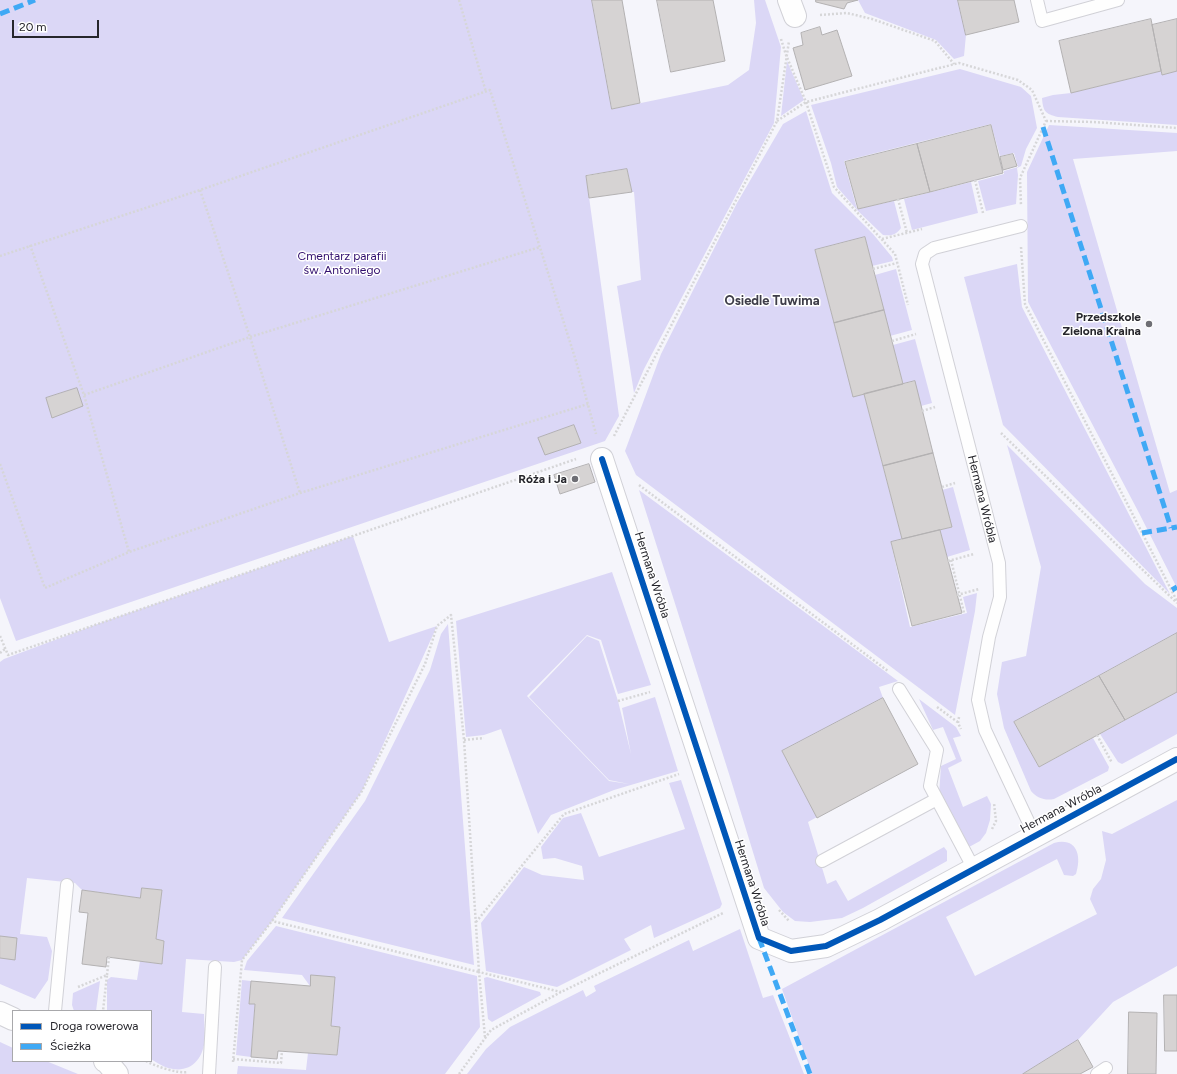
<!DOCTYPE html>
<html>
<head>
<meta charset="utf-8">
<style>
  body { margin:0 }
  #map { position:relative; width:1177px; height:1074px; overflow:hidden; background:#f5f5fb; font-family:Figtree,sans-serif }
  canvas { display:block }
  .legend { position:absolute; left:12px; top:1010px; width:140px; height:52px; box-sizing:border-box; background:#fff; border:1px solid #a8a8ab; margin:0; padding:5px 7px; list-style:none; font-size:12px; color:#26262c }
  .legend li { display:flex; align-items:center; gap:8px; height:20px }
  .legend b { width:20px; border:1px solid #a8a8ab }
  .scale { position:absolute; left:12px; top:20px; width:87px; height:18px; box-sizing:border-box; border:2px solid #26262c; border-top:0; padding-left:5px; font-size:12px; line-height:14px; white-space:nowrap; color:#26262c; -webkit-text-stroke:3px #fff; paint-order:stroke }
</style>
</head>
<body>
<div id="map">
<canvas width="1177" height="1074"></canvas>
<ul class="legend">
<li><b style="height:5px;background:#0057b8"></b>Droga rowerowa</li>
<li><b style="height:5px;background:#3fa9f5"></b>Ścieżka</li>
</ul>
<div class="scale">20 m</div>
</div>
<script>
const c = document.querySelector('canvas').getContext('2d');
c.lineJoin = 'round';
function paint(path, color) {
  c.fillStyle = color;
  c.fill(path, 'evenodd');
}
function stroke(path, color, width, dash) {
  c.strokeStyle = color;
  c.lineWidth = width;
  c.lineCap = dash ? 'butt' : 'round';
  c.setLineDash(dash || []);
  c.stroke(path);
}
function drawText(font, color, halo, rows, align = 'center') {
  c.font = font + ' Figtree,sans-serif';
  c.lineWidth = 3;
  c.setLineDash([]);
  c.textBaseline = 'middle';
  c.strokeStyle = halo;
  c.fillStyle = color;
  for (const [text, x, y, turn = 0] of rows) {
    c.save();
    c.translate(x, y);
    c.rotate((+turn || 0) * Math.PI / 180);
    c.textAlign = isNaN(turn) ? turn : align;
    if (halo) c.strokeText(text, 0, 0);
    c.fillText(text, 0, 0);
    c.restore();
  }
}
paint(new Path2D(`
  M0,0H592L612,109L728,85L749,70L756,23L754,0H765L781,47L774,123L644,369L634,393L617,286L641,280L634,192H632L627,169L586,175L619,416L605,441L16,641L0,598Z
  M858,0H958L966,35L964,56L954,59L936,40L865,13Z
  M787,61L804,100L781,116Z
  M960,69L1021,87L1031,96L1037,128L1026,149L1021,166L1017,168L1018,175L1016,204L986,211L978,181L1004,174V171L1018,167L1014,153L1000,156L991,124L844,161L857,209L894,201L901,228C896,235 891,236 883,235L858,211L837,187L831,163L811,105Z
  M1161,71L1162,75L1177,71V125L1058,117C1045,114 1043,111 1042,98L1053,95L1071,93Z
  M806,111L832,193L873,234L892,257L893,261L872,266L865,237L815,250L853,396L864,394L902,539L891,543L910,627L967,613L963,597L977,593L975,611L955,715L636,475L625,451L661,354L737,203L783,124Z
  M1049,125L1177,133V151L1073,159L1170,493L1177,490V588L1139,513L1028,302L1027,172Z
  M971,182L978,213L912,230L904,199Z
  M1017,264L1022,307L1170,594L1003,425L964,277Z
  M896,269L912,330L890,336L875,275Z
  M915,339L932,403L921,406L914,381L903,384L893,345Z
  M1007,445L1145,584L1177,608V633L1014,722L1039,767L1093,738L1109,767L1108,771L1054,799C1045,801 1037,798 1031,791L1004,728L997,694L1002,662L1026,656L1041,567Z
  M953,487L970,550L947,557L940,530L952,527L942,490Z
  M639,490L898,681L879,687L883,698L782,751L817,817L808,822L827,884L836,880L848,901L944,847L947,851V861L863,908L842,918L810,922L795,921L783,912L764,888L730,777Z
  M353,536L389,642L437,626L362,791L272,921L242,960L234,962L186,959L182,1012L204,1014C204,1023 205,1031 205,1039C203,1060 190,1074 168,1068C162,1066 156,1062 151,1059V1011H107V980L111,977L137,980L140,961L162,964L164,941L156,939L162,890L142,888L140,898L82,890L75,883L27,878L20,934L47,937L52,951L48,980L35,999L0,984V662L4,659L103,622Z
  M612,572L651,685L618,694L601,640L587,635L527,696L609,781L629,784L609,780L529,697L587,636L599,641L618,701L631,754L622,708L655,697L678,771L614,790L551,815L538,834L501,729L484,735L466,737L456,621Z
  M448,624L474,965L282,918L365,801L430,670L441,634Z
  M1177,692V734L1122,764L1118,762L1100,734Z
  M919,699L956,727L961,736L953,738L962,761L948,768L963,807L987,796L991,804L990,820L986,833L980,841L969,847L939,795L941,766L956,759L943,727L933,730Z
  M681,780L722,904L720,908L654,938L651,925L624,939L631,950L557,987L486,971L481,923L524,867L542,875L584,880L582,866L555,858L543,859L541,847L563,818L581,813L599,857L685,829L669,783Z
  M1177,800V966L1113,1002L1078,1040L1023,1074H812L782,989L1054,843C1077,837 1082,856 1076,874L1073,876L1064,875L1057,859L946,917L975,976L1097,914L1090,899L1093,889L1101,879L1106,860L1102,831L1112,834Z
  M276,926L477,976L480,1027L445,1074H237L238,1066L306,1070L308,1053L337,1055L340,1027L331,1026L335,977L310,986L302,975L244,970L247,961Z
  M740,929L763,998L773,995L804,1074H467L486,1049L510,1027L583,990L586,997L596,991L594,986L689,940L693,951Z
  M487,977L540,992L541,995L492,1022L488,1019L484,978Z
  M242,980L251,981L249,1004H255L251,1057L236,1055Z
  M100,981L96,1011H74L72,1005L73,993Z
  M0,1042L13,1048V1061H46L78,1074H0Z`), '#dbd7f6');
const building = new Path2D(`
  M592,0H622L640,103L612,109Z
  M657,0H713L725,61L671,72Z
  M816,0H858L847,3L844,9L816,2Z
  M958,0H1014L1019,22L966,35Z
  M1151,19L1161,71L1071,93L1059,41Z
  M1177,19V71L1162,75L1152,25Z
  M820,27L822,35L837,30L852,76L805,90L793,48L803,45L801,33Z
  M991,125L1003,173L930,192L917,144Z
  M917,144L930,192L858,209L845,162Z
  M1013,154L1017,166L1003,170L1000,157Z
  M627,169L632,192L589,198L586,176Z
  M865,237L884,310L834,323L815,250Z
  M884,310L903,384L853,397L834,323Z
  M915,381L933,453L883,466L864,394Z
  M77,388L83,406L52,418L46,398Z
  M574,425L581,443L545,455L538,438Z
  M933,453L952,527L902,539L883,466Z
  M589,464L595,482L560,494L554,475Z
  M940,530L962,613L912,626L891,542Z
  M1177,633V692L1125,720L1099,676Z
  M1099,676L1125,720L1039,767L1014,722Z
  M883,698L918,764L817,818L782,751Z
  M142,888L162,890L156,939L164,941L162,964L107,957L106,967L82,964L88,913L79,912L82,890L140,898Z
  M0,936L17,938L15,960L0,958Z
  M311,975L335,977L331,1026L340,1027L337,1055L278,1051L277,1059L251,1057L255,1004H249L251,981L310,986Z
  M1164,995H1177V1051H1165Z
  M1129,1012L1157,1013L1156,1074H1128Z
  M1078,1040L1093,1067L1080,1074H1023Z`);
paint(building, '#d6d3d3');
stroke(building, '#b3b1b2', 1);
const lane = new Path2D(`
  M1037,0L1042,21L1118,0
  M1021,226L934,248L925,254L922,264L999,563L1000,597L989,637L978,700L985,730L1035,836
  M899,689L937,750L930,786L974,869
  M822,861L937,799
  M55,1011L67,885
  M209,1074L215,967
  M1097,1074L1106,1068`);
const street = new Path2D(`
  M789,0L795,16
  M602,459L759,938L791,951L826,946L880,920L1177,759
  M0,1013L13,1019
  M105,1061L107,1062L117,1074`);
stroke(lane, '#d1d1d7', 14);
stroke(street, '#d1d1d7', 24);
stroke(new Path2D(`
  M459,0L486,92
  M820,15L847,13L872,19L935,41L954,64
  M781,39L786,55L806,102L834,187L895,254L908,305
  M777,121L806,102L959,63L1018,80L1032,90L1046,121L1020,178L1021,206
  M1046,121L1094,122L1177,128
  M975,180L983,213
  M200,190L250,337L300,493
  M898,199L907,233
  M882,239L922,229
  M30,245L84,395L129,552
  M1021,247L1025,304L1177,601
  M0,256L200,190L490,90L576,361L596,434
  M873,269L897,263
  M892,341L916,334
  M84,395L250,337L540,247
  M922,411L935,407
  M1001,433L1177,603
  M614,436L777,121L789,41
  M0,464L45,588L129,552L300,493L588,404
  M639,485L888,671
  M942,487L955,483
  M951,560L964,613
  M948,561L974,554
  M957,595L979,589
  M0,636L8,655L576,459
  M0,653L5,649
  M618,701L650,692
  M937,707L959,723
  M959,717L958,723L961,729
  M1097,735L1112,763
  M464,740L484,738
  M992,829L996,821L994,803
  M779,910L789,921
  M476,922L564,814L679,774
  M107,975L109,957
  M78,987L107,975L103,1011
  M485,1037L479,972L561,992
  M233,1059L281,1063L282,1051
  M146,1061C155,1066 178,1074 188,1072
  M233,1062L242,960L272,921L362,791L425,664L437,626L451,615L464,740L479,972L272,921
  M459,1074L491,1030L561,992L723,913`), '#d6d6d8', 2.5, [2, 2]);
stroke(lane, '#fefefe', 12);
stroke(street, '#fefefe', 22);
stroke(new Path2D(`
  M0,14L35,0
  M1043,127L1171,528
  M1142,533L1177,527
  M1172,590L1177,587
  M759,938L810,1074`), '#3fa9f5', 5, [10, 5]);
stroke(new Path2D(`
  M602,459L759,938L791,951L826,946L880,920L1177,759`), '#0057b8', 6);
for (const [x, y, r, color] of [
  [1149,324,4,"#6e6e74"],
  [575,479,4,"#6e6e74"]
]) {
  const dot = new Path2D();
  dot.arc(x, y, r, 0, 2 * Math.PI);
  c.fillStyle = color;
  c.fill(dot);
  stroke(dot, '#fff', 1.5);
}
drawText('12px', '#300d6d', '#fff', [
  ["Cmentarz parafii",342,256],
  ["św. Antoniego",342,270]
]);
drawText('bold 12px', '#26262c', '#fff', [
  ["Przedszkole",1141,317],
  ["Zielona Kraina",1141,331],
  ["Róża i Ja",567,479]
], 'right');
drawText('12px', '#26262c', '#fff', [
  ["Hermana Wróbla",982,499,76],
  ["Hermana Wróbla",652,575,72],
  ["Hermana Wróbla",1061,809,-28],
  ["Hermana Wróbla",752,883,72]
]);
drawText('bold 13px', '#3e3d49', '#fff', [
  ["Osiedle Tuwima",772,301]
]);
</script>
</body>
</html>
